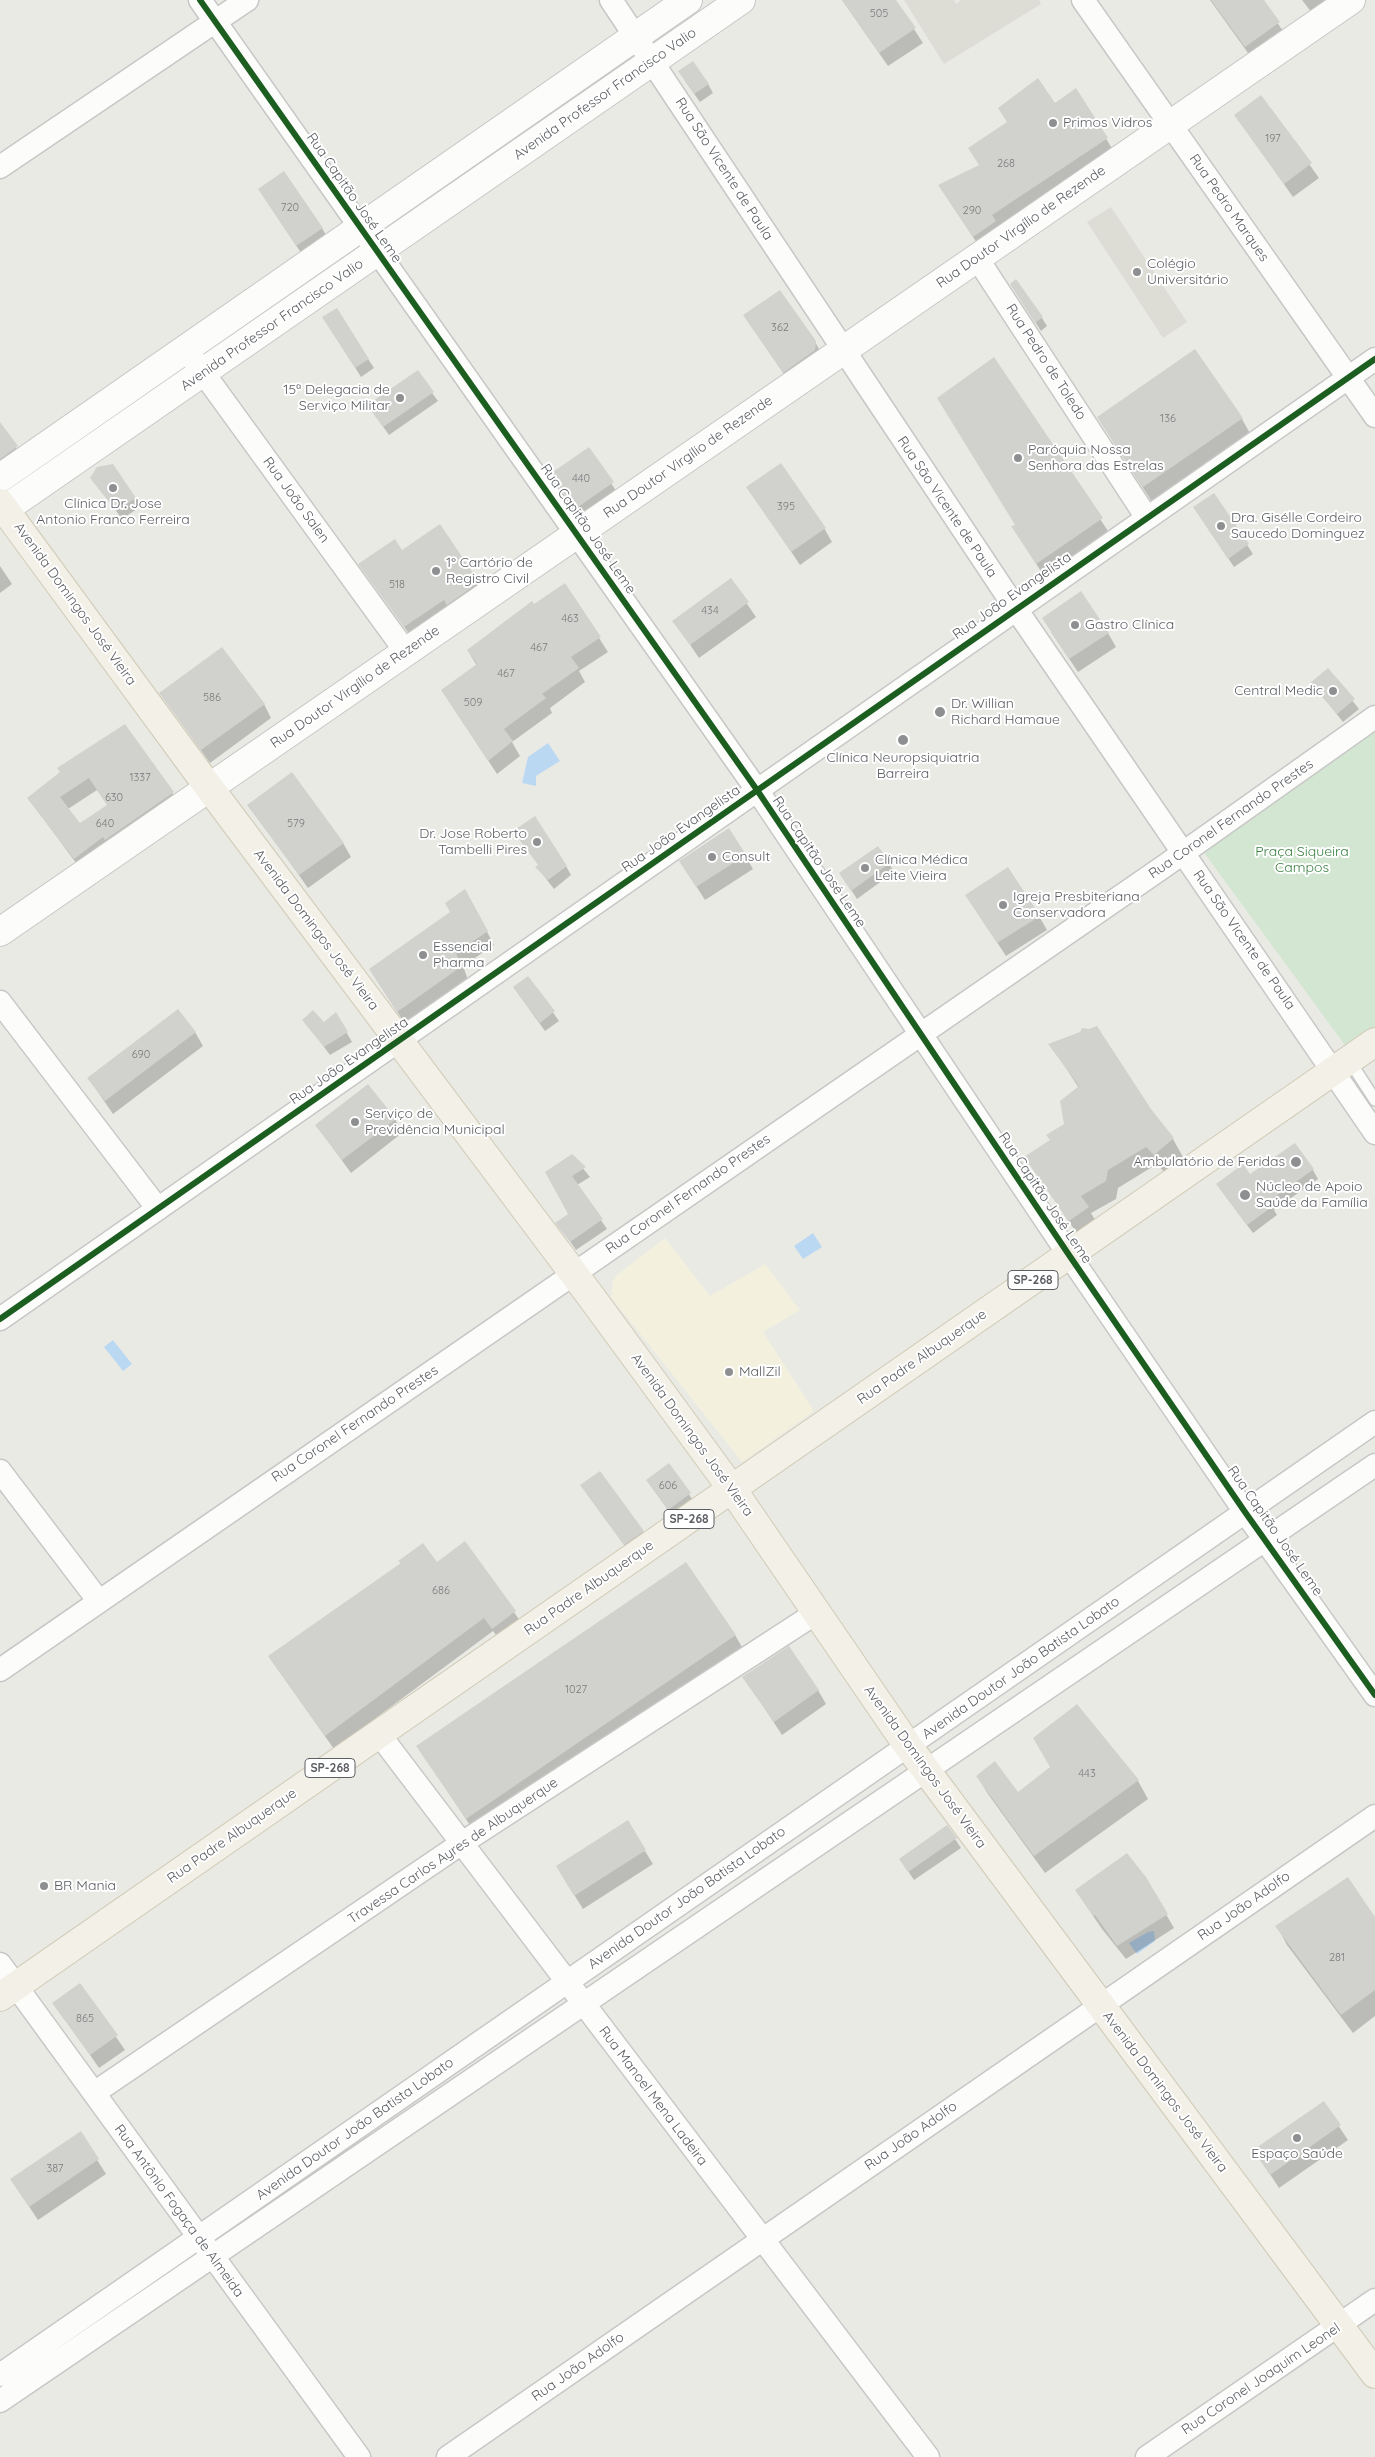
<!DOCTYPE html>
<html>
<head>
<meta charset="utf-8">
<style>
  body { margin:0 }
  canvas { display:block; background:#eaeae5 }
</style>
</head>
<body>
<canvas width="1375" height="2457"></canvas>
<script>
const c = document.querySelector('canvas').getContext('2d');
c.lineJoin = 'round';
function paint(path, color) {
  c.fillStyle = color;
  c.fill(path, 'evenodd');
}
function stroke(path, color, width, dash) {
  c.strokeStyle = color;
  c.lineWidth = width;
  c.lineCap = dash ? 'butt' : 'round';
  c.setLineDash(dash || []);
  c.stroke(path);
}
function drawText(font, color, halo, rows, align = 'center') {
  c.font = font + ' Quicksand,sans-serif';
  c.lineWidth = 4;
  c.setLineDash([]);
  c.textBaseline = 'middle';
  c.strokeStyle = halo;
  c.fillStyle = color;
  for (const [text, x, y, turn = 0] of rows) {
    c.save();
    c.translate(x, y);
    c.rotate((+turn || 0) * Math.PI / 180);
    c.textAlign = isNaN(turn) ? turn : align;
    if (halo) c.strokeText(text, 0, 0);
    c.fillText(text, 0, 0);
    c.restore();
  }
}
paint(new Path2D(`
  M665,1238L710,1296L765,1264L800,1310L763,1332L814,1411L742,1462L611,1297L613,1281L617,1275Z`), '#f3f0de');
paint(new Path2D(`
  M904,0H954L956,4L961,0H1039L1041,4L944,64Z
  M1111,207L1187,322L1163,338L1087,222Z`), '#dddcd5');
paint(new Path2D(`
  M1375,722V1029L1347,1048L1197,843Z`), '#d3e6d2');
paint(new Path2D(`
  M548,743L560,761L536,776V786L522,783L528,757Z
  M813,1233L822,1247L803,1259L794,1246Z
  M113,1340L132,1364L123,1371L104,1347Z
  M1154,1931L1155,1941L1137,1954L1129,1943L1148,1932Z`), '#bbd8f2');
paint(new Path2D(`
  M842,0H895L923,43L888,66Z
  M1210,0H1262L1287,37L1253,60Z
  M1302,0H1330L1312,13Z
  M685,81L708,84L713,93L700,102Z
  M1076,89L1116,155L983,252L949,201L980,166L1008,123L1054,105Z
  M1261,96L1319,178L1293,197L1235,115Z
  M259,189L322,228L330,242L305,259Z
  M1016,293L1042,318L1047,326L1041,331Z
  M336,310L374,368L361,377L329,326Z
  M745,316L815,342L823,356L792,386Z
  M994,359L1112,537L1047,581L1013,527L1016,525Z
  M432,393L438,401L389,435L374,414Z
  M1098,418L1242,419L1252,437L1154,505Z
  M0,424L22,456L0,469Z
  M589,449L620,497L584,522L552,475Z
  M92,478L135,499L140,507L122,519Z
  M748,487L824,528L832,542L800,565Z
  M1214,495L1253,554L1234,567L1200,516Z
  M440,526L485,595L412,638L360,564L402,552Z
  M0,566L12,584L0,593Z
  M730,579L756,617L699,658L674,621Z
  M565,585L608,652L579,671L585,682L550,708L552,713L512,742L520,756L497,774L451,704L477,666L468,651Z
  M1051,632L1108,633L1116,647L1078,672Z
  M1328,670L1359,709L1343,722L1312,683Z
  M161,694L264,704L271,718L210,763Z
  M124,726L181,805L82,871L28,798ZM97,790L108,806L80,825L68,809Z
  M249,805L343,843L351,857L308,888Z
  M745,855L753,869L705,900L689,875Z
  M889,863L894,872L857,899L846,882Z
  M566,866L571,875L554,889L537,867Z
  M472,903L494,945L463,966L468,980L405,1024L378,982Z
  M975,909L1039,916L1047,930L1006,956Z
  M528,977L559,1021L545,1031L514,988Z
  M336,1014L352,1042L330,1055L304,1020L324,1023Z
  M1089,1031L1173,1139L1183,1157L1164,1172L1157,1164L1118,1188L1116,1199L1091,1213L1098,1225L1080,1238L1026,1158L1051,1140L1066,1124L1079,1088L1050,1044Z
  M195,1032L203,1046L113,1114L89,1079Z
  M395,1119L402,1133L351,1173L317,1126Z
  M572,1155L590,1177L577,1185L607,1229L576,1250L557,1223L569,1215Z
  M1313,1170L1318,1179L1274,1210L1277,1215L1253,1233L1223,1193L1250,1176Z
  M668,1465L695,1503L674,1518L653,1489Z
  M587,1494L643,1532L648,1540L630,1553Z
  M465,1543L523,1625L501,1642L493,1631L334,1749L269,1657L401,1564L400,1562L437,1564Z
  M735,1635L746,1654L477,1836L418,1746Z
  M744,1677L818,1690L826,1704L782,1735Z
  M1051,1767L1138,1781L1148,1799L1045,1873L988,1794L977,1776L1018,1794Z
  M947,1827L961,1848L914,1880L906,1868Z
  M645,1851L653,1864L583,1909L565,1880Z
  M1145,1878L1174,1928L1126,1959L1102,1929L1085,1904Z
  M1375,1920V2016L1353,2033L1287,1945L1277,1926Z
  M80,1985L125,2050L99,2068L54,2003Z
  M1323,2103L1348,2140L1279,2188L1255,2151Z
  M80,2133L106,2174L38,2220L20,2193Z`), '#0003');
paint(new Path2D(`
  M842,0H896L916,28L879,53Z
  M1211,0H1264L1280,22L1245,47Z
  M693,61L709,84L694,94L678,71Z
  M1038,78L1055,103L1076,88L1108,138L992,215L996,221L973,237L938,185L979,165L968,148L1007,122L998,108Z
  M1261,95L1312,163L1284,184L1234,115Z
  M284,171L323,228L296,246L258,189Z
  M1016,279L1043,317L1035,323L1010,284Z
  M780,290L816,341L815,350L783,373L743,315Z
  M337,308L369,359L355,368L322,317Z
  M1195,349L1243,418L1143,487L1097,417Z
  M994,357L1103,518L1036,564L1011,526L1015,525L937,398Z
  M418,370L434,392L383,427L367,405Z
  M0,422L18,446L0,459Z
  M589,447L614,482L575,509L550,474Z
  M781,463L826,528L791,552L746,487Z
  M113,464L136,498L116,511L90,478L97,467Z
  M1214,493L1249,544L1228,559L1193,507Z
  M440,524L479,582L447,605L444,600L404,627L358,564L395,539L402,550Z
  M731,578L749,602L690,645L672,621Z
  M565,583L601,637L571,657L579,668L542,694L546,698L504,729L513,741L488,761L441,690L477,664L467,650L532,601L534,604Z
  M1081,591L1109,633L1069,659L1042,618Z
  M222,647L265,704L201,750L159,693Z
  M1328,668L1355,699L1337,714L1310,683Z
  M125,724L174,792L105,840L103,837L74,859L27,798L60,772L57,768ZM89,778L107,805L80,823L60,797Z
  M292,772L344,843L299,875L247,805Z
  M535,816L567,866L548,880L535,867L538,865L513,831Z
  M729,828L746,855L696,887L679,861Z
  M878,846L890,863L851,891L839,873Z
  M1008,867L1040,916L997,943L965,895Z
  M465,889L488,931L456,953L462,966L397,1012L369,969L450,912L445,903Z
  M528,976L555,1011L540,1023L513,987Z
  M178,1009L196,1032L105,1101L87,1078Z
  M313,1010L324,1022L336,1012L348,1032L324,1047L302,1020Z
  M1097,1026L1151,1109L1174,1138L1154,1155L1146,1147L1108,1170L1106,1181L1081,1196L1089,1207L1069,1221L1024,1157L1050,1140L1046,1135L1064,1124L1060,1101L1079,1086L1048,1044L1080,1032L1082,1028L1089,1029Z
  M368,1084L396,1119L342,1160L315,1125Z
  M1295,1143L1314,1169L1269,1201L1273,1206L1247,1225L1216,1184L1243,1164L1250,1174Z
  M572,1154L586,1167L572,1176L603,1219L570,1242L555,1223L568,1214L545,1172Z
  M669,1463L691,1493L668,1510L646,1480Z
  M600,1471L644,1531L624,1545L580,1485Z
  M465,1541L516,1611L492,1629L484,1618L325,1736L268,1656L401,1563L398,1561L423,1543L437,1562Z
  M686,1562L736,1635L466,1819L416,1746Z
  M789,1646L819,1690L774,1722L742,1677Z
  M1077,1704L1139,1780L1034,1856L976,1776L995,1761L1018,1792L1050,1767L1033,1738Z
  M628,1820L646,1850L574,1896L556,1866Z
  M947,1825L957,1838L908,1872L899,1859Z
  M1127,1853L1146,1877L1168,1914L1117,1946L1095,1915L1093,1916L1075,1890Z
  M1348,1877L1375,1917V1990L1341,2015L1275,1926Z
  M80,1983L118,2035L90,2055L52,2003Z
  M1324,2101L1341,2125L1270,2175L1253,2150Z
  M81,2131L99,2159L29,2207L10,2179Z`), '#d1d1ce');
const lane = new Path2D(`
  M1349,1060L1375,1100`);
const street = new Path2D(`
  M200,0L757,790L1069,1255L1245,1512L1375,1695
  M611,0L1016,609L1375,1133
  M1083,0L1375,416
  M0,167L247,0
  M977,258L1147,518
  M186,349L406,652
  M0,1002L158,1209
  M0,1319L1375,359
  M0,1471L98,1600
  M0,1670L1166,865L1375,717
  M379,1734L928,2457
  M0,1964L359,2457
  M94,2093L462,1843L816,1613
  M0,2375L1375,1422
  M0,2401L1375,1465
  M448,2457L1375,1816
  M1147,2457L1375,2300`);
const secondary = new Path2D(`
  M0,478L688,0
  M5,509L741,0
  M0,932L1351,0`);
const primary = new Path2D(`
  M0,503L202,778L592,1298L732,1489L908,1746L1375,2374
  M0,1997L1375,1042`);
stroke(lane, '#c7c7c7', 14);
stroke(street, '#c7c7c7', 25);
stroke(secondary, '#c7c7c7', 30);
stroke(primary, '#d0cab5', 30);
stroke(lane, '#fcfcfb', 11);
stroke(street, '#fcfcfb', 22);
stroke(secondary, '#fcfcfb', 28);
stroke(primary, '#f2f0e7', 28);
stroke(new Path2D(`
  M200,0L757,790L1069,1255L1245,1512L1375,1695
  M0,1319L1375,359`), '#1b5e20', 6);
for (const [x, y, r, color] of [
  [1053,123,5,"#8d8f90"],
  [1137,272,5,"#8d8f90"],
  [400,398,5,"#8d8f90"],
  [1018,458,5,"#8d8f90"],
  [113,488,5,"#8d8f90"],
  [1221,526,5,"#8d8f90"],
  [436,571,5,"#8d8f90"],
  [1075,625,5,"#8d8f90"],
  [1333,691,5,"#8d8f90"],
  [940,712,6,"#8d8f90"],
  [903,740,6,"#8d8f90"],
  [537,842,5,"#8d8f90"],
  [712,857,5,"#8d8f90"],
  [865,868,5,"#8d8f90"],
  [1003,905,5,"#8d8f90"],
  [423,955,5,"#8d8f90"],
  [355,1122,5,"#8d8f90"],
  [1296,1162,6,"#8d8f90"],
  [1245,1195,6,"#8d8f90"],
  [729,1372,5,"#8d8f90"],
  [44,1886,5,"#8d8f90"],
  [1297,2138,5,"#8d8f90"]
]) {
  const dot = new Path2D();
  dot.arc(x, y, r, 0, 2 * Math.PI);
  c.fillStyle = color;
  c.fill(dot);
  stroke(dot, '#fff', 2);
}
drawText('11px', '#7a7c7e', null, [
  ["505",879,14],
  ["197",1273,139],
  ["268",1006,164],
  ["720",290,208],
  ["290",972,211],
  ["362",780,328],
  ["136",1168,419],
  ["440",581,479],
  ["395",786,507],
  ["518",397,585],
  ["434",710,611],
  ["463",570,619],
  ["467",539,648],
  ["467",506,674],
  ["586",212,698],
  ["509",473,703],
  ["1337",140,778],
  ["630",114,798],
  ["640",105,824],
  ["579",296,824],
  ["690",141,1055],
  ["606",668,1486],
  ["686",441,1591],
  ["1027",576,1690],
  ["443",1087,1774],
  ["281",1337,1958],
  ["865",85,2019],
  ["387",55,2169]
]);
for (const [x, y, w] of [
  [1033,1280,50],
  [689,1519,50],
  [330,1768,50]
]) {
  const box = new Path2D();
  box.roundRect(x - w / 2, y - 9.5, w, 19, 4);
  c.fillStyle = '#fff';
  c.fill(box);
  stroke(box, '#5b5e62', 1);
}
drawText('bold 12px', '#5b5e62', null, [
  ["SP-268",1033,1280],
  ["SP-268",689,1519],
  ["SP-268",330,1768]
]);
drawText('14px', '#5b5e62', '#fff', [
  ["Avenida Professor Francisco Valio",605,94,-35],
  ["Rua São Vicente de Paula",724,169,57],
  ["Rua Capitão José Leme",354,198,55],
  ["Rua Pedro Marques",1229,208,55],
  ["Rua Doutor Virgílio de Rezende",1021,227,-35],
  ["Avenida Professor Francisco Valio",272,325,-35],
  ["Rua Pedro de Toledo",1046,362,57],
  ["Rua Doutor Virgílio de Rezende",688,457,-35],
  ["Rua João Salen",296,500,54],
  ["Rua São Vicente de Paula",947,507,56],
  ["Rua Capitão José Leme",588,529,55],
  ["Rua João Evangelista",1012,596,-35],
  ["Avenida Domingos José Vieira",75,604,54],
  ["Rua Doutor Virgílio de Rezende",355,687,-35],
  ["Rua Coronel Fernando Prestes",1231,819,-35],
  ["Rua João Evangelista",681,829,-35],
  ["Rua Capitão José Leme",819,862,56],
  ["Avenida Domingos José Vieira",316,930,53],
  ["Rua São Vicente de Paula",1244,940,55],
  ["Rua João Evangelista",349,1061,-35],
  ["Rua Coronel Fernando Prestes",688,1194,-35],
  ["Rua Capitão José Leme",1045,1198,56],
  ["Rua Padre Albuquerque",922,1357,-35],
  ["Rua Coronel Fernando Prestes",355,1424,-34],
  ["Avenida Domingos José Vieira",692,1435,54],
  ["Rua Capitão José Leme",1275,1531,55],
  ["Rua Padre Albuquerque",589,1588,-35],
  ["Avenida Doutor João Batista Lobato",1021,1668,-35],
  ["Avenida Domingos José Vieira",925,1767,54],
  ["Rua Padre Albuquerque",232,1836,-35],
  ["Travessa Carlos Ayres de Albuquerque",453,1851,-34],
  ["Avenida Doutor João Batista Lobato",687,1898,-35],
  ["Rua João Adolfo",1244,1906,-35],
  ["Avenida Domingos José Vieira",1165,2092,53],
  ["Rua Manoel Mena Ladeira",653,2096,53],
  ["Avenida Doutor João Batista Lobato",355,2129,-35],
  ["Rua João Adolfo",911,2136,-35],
  ["Rua Antônio Fogaça de Almeida",179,2211,54],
  ["Rua João Adolfo",578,2367,-35],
  ["Rua Coronel Joaquim Leonel",1261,2379,-34]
]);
drawText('14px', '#5b5e62', '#fff', [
  ["Primos Vidros",1063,123],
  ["Colégio",1147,264],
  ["Universitário",1147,280],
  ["15ª Delegacia de",390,390,"right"],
  ["Serviço Militar",390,406,"right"],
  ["Paróquia Nossa",1028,450],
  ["Senhora das Estrelas",1028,466],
  ["Clínica Dr. Jose",113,504,"center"],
  ["Antonio Franco Ferreira",113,520,"center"],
  ["Dra. Gisélle Cordeiro",1231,518],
  ["Saucedo Dominguez",1231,534],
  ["1° Cartório de",446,563],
  ["Registro Civil",446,579],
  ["Gastro Clínica",1085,625],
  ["Central Medic",1323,691,"right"],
  ["Dr. Willian",951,704],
  ["Richard Hamaue",951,720],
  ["Clínica Neuropsiquiatria",903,758,"center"],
  ["Barreira",903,774,"center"],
  ["Dr. Jose Roberto",527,834,"right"],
  ["Tambelli Pires",527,850,"right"],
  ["Consult",722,857],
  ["Clínica Médica",875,860],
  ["Leite Vieira",875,876],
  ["Igreja Presbiteriana",1013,897],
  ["Conservadora",1013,913],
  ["Essencial",433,947],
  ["Pharma",433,963],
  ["Serviço de",365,1114],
  ["Previdência Municipal",365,1130],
  ["Ambulatório de Feridas",1285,1162,"right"],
  ["Núcleo de Apoio",1256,1187],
  ["Saúde da Família",1256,1203],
  ["MallZil",739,1372],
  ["BR Mania",54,1886],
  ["Espaço Saúde",1297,2154,"center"]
], 'left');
drawText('14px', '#3b8142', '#fff', [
  ["Praça Siqueira",1302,852],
  ["Campos",1302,868]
]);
</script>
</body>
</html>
